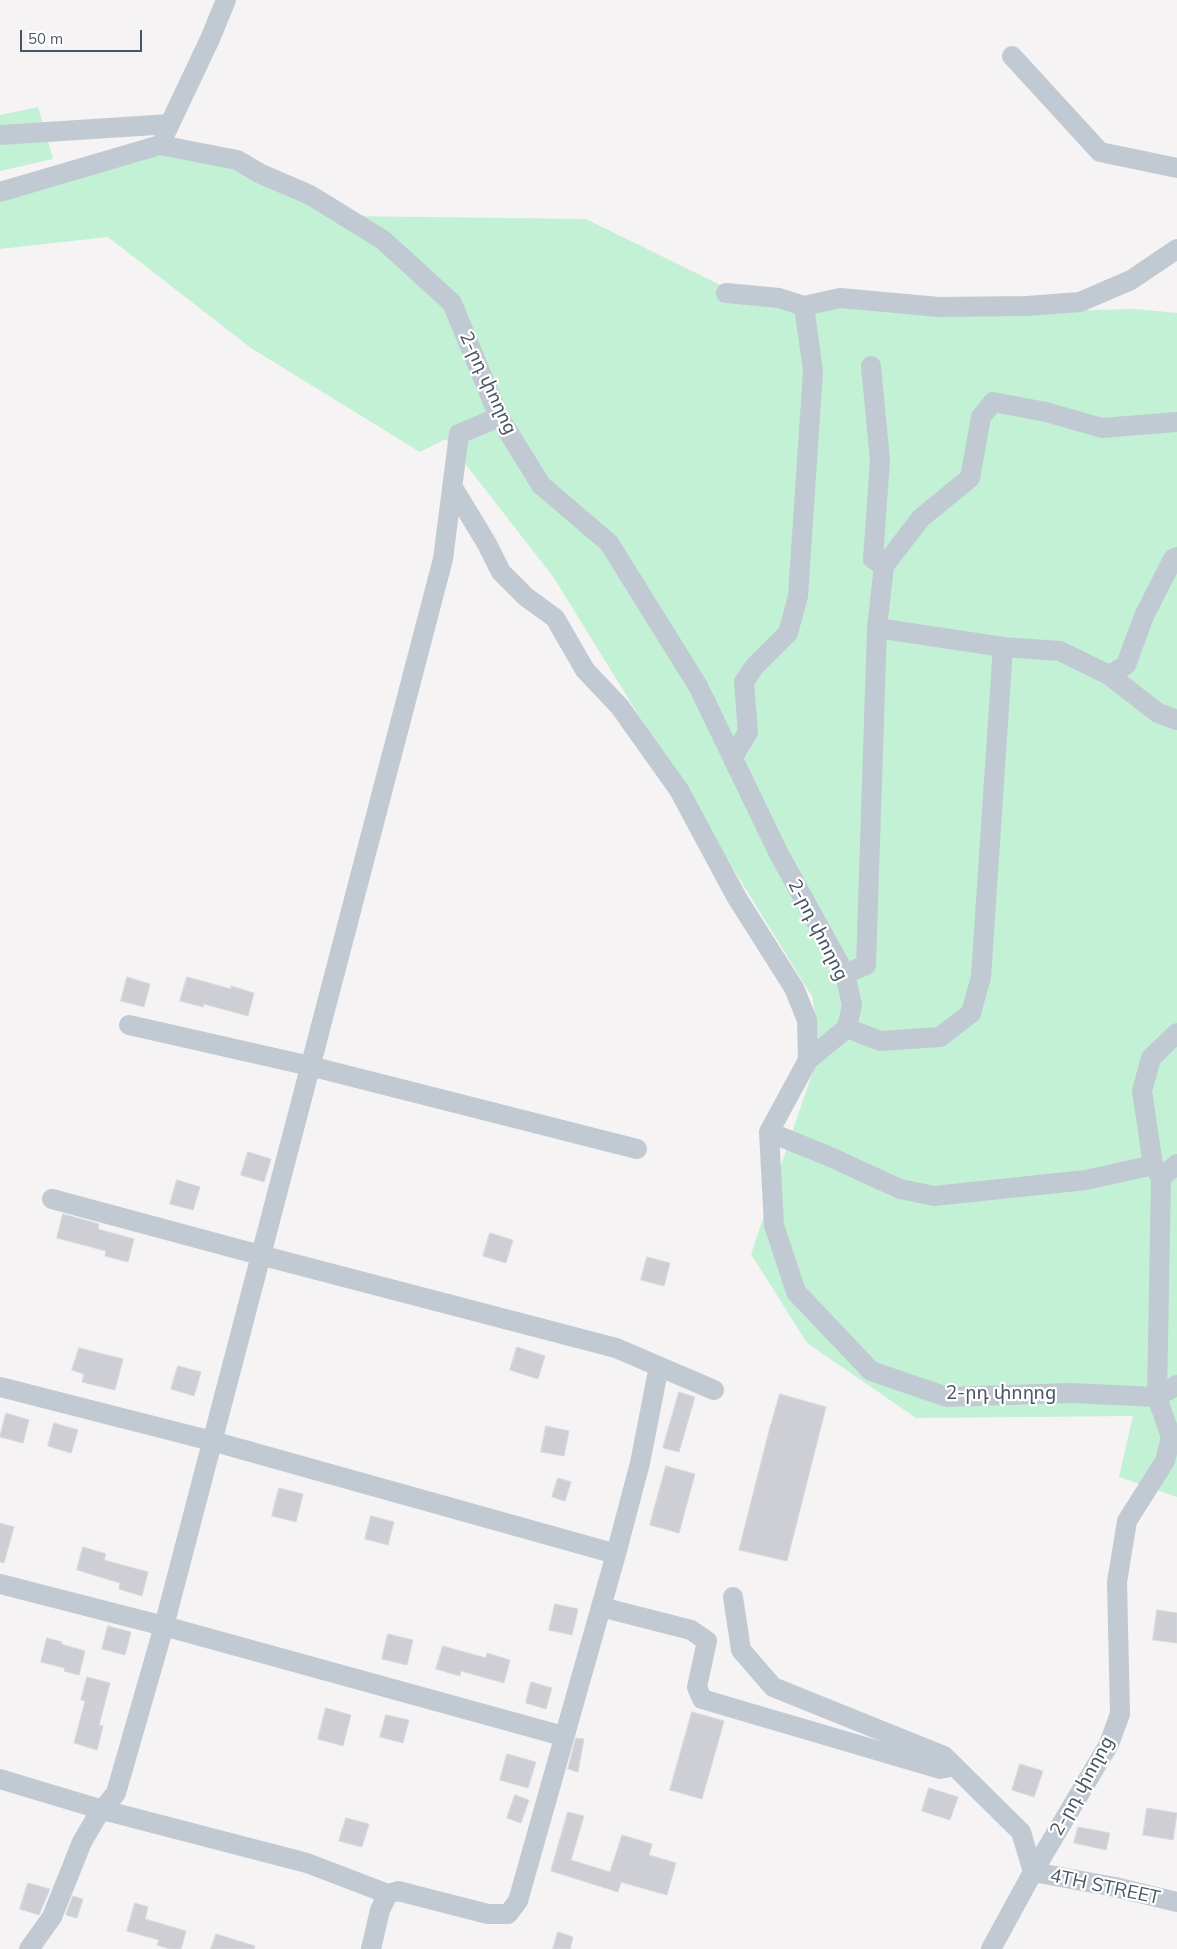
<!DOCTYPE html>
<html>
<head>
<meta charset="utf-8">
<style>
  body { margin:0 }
  #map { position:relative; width:1177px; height:1949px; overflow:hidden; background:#f5f3f3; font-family:Mulish,sans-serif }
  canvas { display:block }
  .scale { position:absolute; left:20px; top:30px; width:122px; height:22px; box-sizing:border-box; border:2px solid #4a5661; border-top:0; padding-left:6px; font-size:15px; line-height:18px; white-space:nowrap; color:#4a5661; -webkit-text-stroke:4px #fff; paint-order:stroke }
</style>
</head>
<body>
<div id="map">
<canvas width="1177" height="1949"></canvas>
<div class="scale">50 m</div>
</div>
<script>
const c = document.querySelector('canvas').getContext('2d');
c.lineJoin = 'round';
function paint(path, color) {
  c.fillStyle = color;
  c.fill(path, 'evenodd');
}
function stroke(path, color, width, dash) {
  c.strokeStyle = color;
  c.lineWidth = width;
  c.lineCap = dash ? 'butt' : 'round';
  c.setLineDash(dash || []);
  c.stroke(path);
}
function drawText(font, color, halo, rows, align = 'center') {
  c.font = font + ' Mulish,"Noto Sans Armenian",sans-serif';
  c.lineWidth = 4.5;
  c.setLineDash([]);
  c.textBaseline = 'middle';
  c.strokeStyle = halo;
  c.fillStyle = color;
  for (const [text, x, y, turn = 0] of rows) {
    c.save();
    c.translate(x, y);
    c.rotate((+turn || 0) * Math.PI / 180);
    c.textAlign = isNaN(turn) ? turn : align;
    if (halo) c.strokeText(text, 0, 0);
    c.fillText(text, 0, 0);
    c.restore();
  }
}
paint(new Path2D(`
  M38,107L53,159L0,171V115Z
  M159,150L221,160L344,216L586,219L755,302L961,313L1135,309L1177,313V1497L1119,1477L1133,1416L916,1418L807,1343L751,1254L818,1056L813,998L554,578L446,439L420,452L251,348L108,237L0,249V200Z`), '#c3f1d5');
const building = new Path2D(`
  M127,977L150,984L144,1007L121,1001Z
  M187,977L231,989V986L254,993L248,1016L204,1004L203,1007L180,1001Z
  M248,1152L271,1159L264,1182L241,1175Z
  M177,1180L200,1187L193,1210L170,1204Z
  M63,1214L99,1224L98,1229L134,1239L128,1262L105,1256L106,1251L57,1238Z
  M490,1233L513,1240L506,1263L483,1256Z
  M647,1257L670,1263L664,1286L641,1280Z
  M517,1347L545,1356L538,1379L510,1370Z
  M79,1348L123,1359L115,1390L82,1382L84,1374L72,1370Z
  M178,1366L201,1372L194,1396L171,1389Z
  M679,1392L695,1397L679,1452L663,1448Z
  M780,1394L826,1407L787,1561L739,1550L769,1431Z
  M6,1413L29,1420L23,1443L0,1437Z
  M54,1423L78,1430L71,1453L48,1446Z
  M546,1426L569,1431L564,1456L541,1452Z
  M666,1466L695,1474L679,1533L650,1525Z
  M558,1478L571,1482L565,1501L552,1497Z
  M279,1488L303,1494L296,1522L272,1516Z
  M371,1516L394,1522L388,1545L365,1539Z
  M0,1523L14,1527L4,1563L0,1562Z
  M83,1547L106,1554L104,1560L148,1572L142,1596L119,1589L120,1583L77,1570Z
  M555,1604L578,1609L572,1635L549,1630Z
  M1157,1610L1177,1613V1643L1153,1640Z
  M108,1626L131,1632L125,1655L102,1649Z
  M388,1634L413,1640L407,1665L382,1659Z
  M47,1638L62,1642L61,1644L85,1651L79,1675L64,1671L65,1668L41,1662Z
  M443,1646L486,1658L487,1653L510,1660L504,1683L461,1671L460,1676L436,1669Z
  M87,1677L110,1683L99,1725L103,1726L97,1750L74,1743L85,1701L81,1700Z
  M531,1682L552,1688L546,1709L526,1703Z
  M326,1708L351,1715L343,1746L318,1739Z
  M692,1712L724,1721L702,1799L670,1790Z
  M386,1715L409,1720L403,1743L380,1737Z
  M576,1738L584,1739L578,1772L568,1769Z
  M507,1754L536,1762L528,1788L500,1780Z
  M1020,1764L1043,1771L1034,1797L1012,1790Z
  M929,1788L958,1797L950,1820L922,1811Z
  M515,1795L529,1800L521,1823L507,1818Z
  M1147,1808L1177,1813L1173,1840L1143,1835Z
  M568,1812L584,1816L571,1860L610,1872L622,1835L652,1844L649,1855L676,1863L667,1895L621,1882L618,1892L551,1871Z
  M346,1818L369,1824L362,1847L339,1841Z
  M1078,1827L1110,1833L1106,1850L1074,1843Z
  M28,1883L50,1889L39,1915L20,1909Z
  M73,1896L83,1899L77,1918L66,1915Z
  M135,1903L148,1907L145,1919L186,1931L181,1949H170L157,1945L159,1940L127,1931Z
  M558,1932L573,1937L570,1949H553Z
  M216,1934L255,1946L254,1949H211Z`);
paint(building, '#cdcfd5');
stroke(building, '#d7d9de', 1);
stroke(new Path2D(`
  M1012,56L1100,152L1177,168
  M165,134L210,39L226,0
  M0,135L170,124
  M0,192L160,145L237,160L261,174L310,195L383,240L452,303L499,417L541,485L609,543L698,686L779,854L845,974L852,1005L847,1028L808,1060L769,1132L774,1225L796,1292L871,1371L947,1397L1071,1393L1157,1397L1171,1437L1165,1461L1127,1521L1117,1582L1120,1714L1109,1744L1033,1872L991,1949
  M726,293L779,298L804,306L840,298L939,307L1027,306L1080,302L1131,280L1177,249
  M871,366L880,460L873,559L884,566
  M452,486L487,544L501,572L526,597L555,618L585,670L620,707L679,790L737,898L794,988L807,1020L808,1060
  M877,628L884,566L921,518L970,478L981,417L993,402L1046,412L1102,428L1177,422
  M1109,675L1126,665L1144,616L1173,559L1177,557
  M733,757L748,732L744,682L754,667L788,633L798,596L813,371L804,306
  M845,974L866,965L877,628L1003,647L1060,651L1109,675L1158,713L1177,720
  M129,1025L310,1066L637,1149
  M847,1028L880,1041L940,1037L971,1013L981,977L1003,647
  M769,1132L828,1156L900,1189L934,1196L1086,1180L1153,1165
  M1160,1176L1153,1165L1142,1091L1151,1058L1177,1033
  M52,1199L260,1255L616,1348L714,1390
  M0,1387L212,1441L616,1554
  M1157,1397L1161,1178L1177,1164
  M1157,1397L1177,1385
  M0,1584L164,1626L563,1736
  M733,1597L741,1650L773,1687L944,1756L1021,1832L1033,1872L1115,1887L1177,1902
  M601,1607L691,1630L707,1641L697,1687L702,1699L940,1769L954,1766
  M0,1779L103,1810L307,1863L388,1894
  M29,1949L52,1917L82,1842L96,1818L116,1793L164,1626L443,559L459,434L499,417
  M371,1949L380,1910L388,1894L398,1891L488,1914H508L518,1901L616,1554L640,1463L659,1366`), '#c1cad2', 20);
drawText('19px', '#4a5661', '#fff', [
  ["2-րդ փողոց",488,383,65],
  ["2-րդ փողոց",818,930,63],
  ["2-րդ փողոց",1001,1393],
  ["2-րդ փողոց",1082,1786,-61],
  ["4TH STREET",1105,1887,12]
]);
</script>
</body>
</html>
